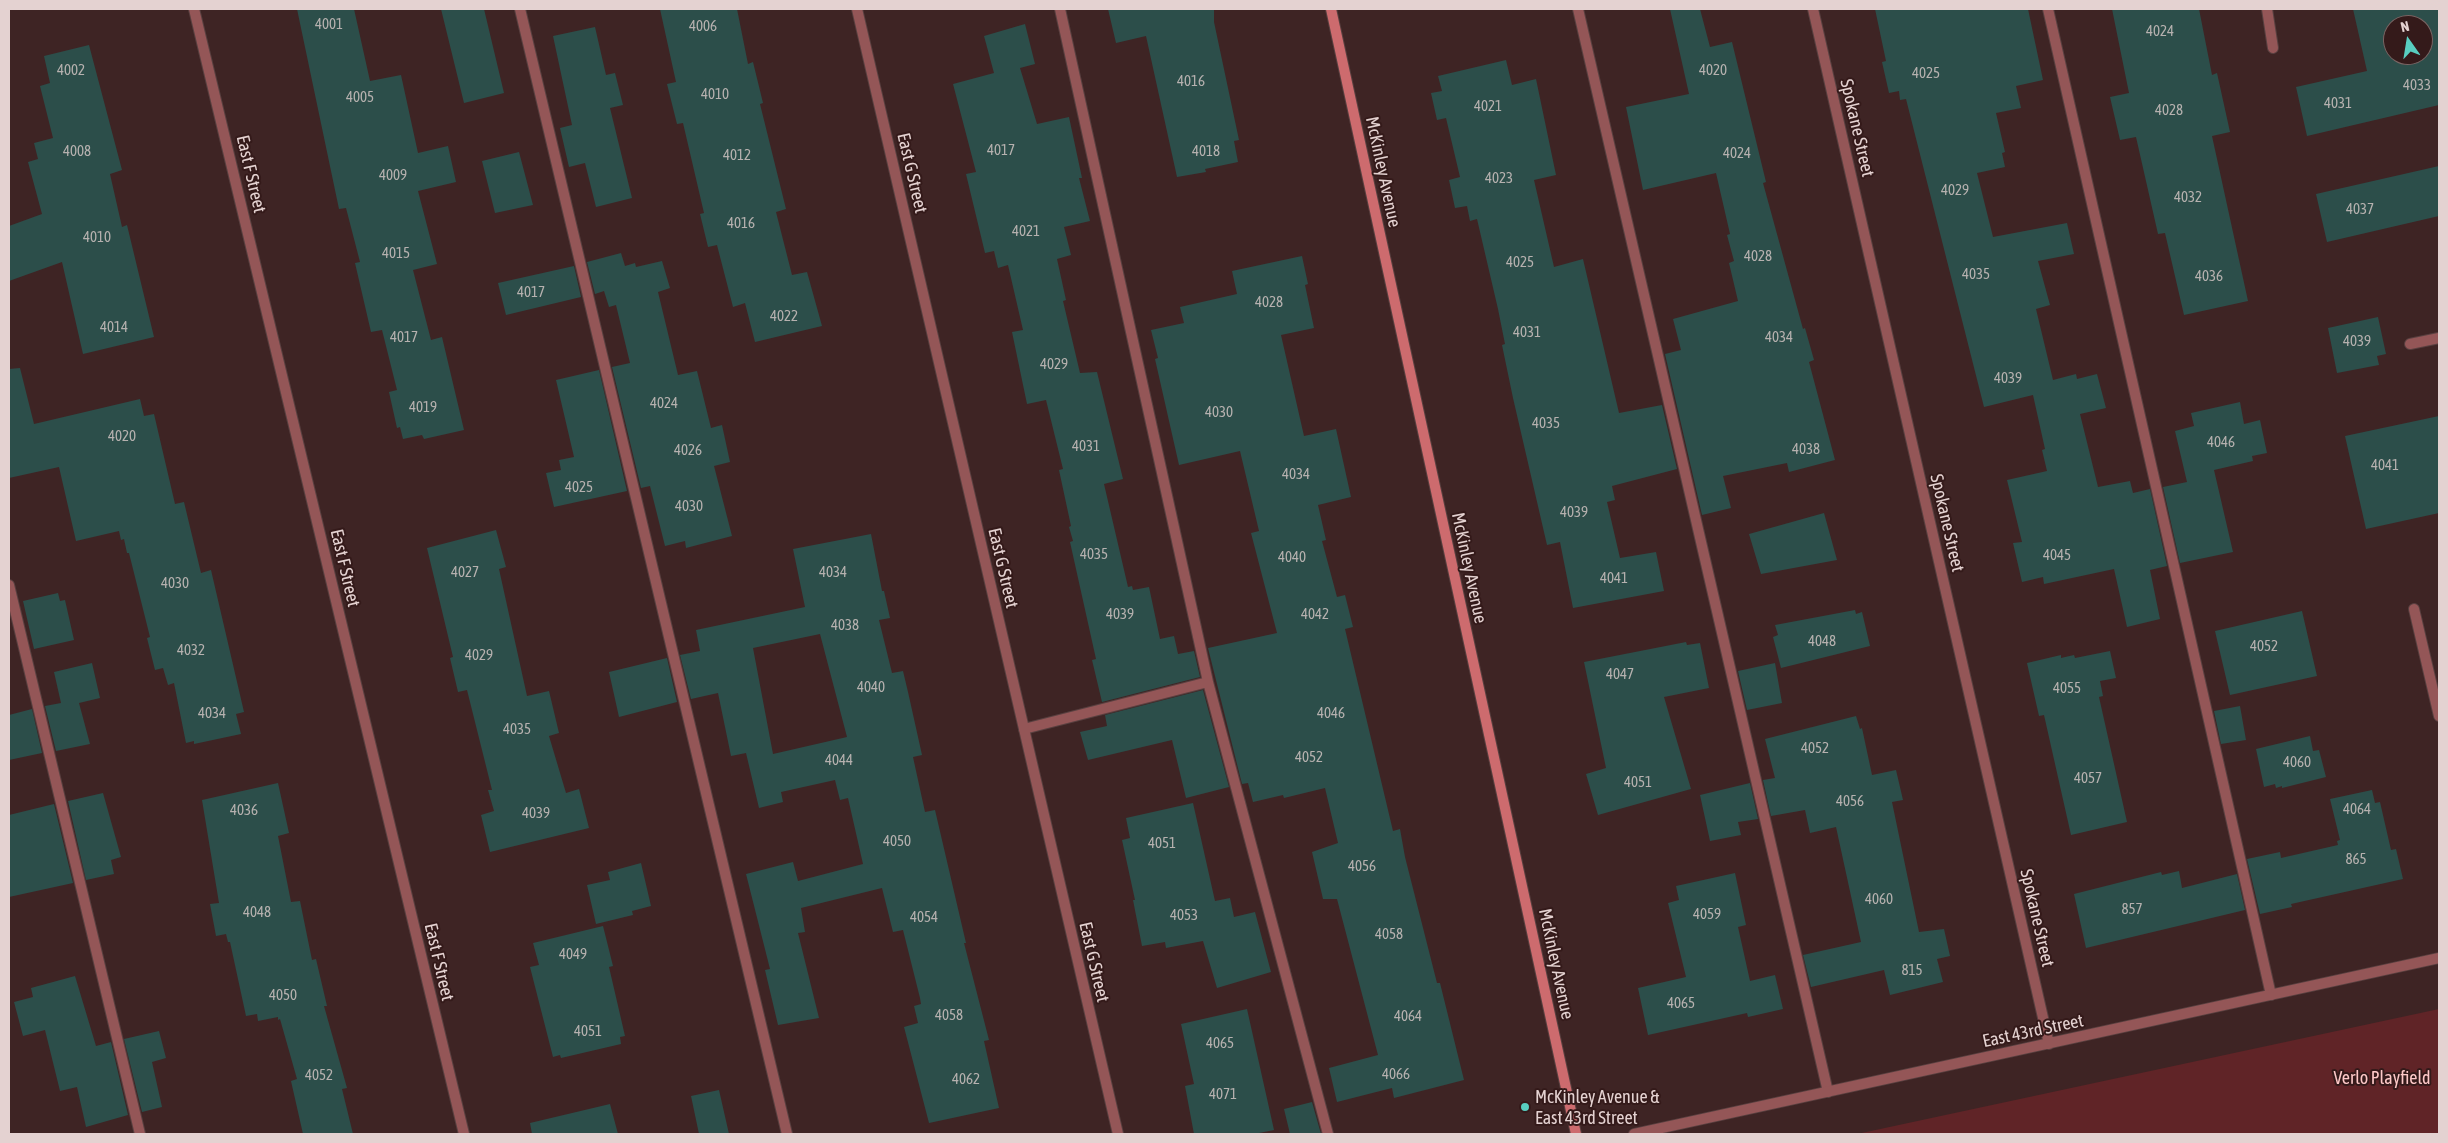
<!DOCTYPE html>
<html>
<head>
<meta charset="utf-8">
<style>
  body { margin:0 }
  #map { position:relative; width:2448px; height:1143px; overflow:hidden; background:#3e2424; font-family:"Asap Condensed",sans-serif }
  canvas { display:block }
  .frame { position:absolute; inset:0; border:10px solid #e4d2d1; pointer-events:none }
  .north { position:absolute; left:2383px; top:15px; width:50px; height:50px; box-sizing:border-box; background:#341a1a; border:1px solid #7a6463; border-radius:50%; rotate:347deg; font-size:14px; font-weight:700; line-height:20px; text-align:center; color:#e4d2d1 }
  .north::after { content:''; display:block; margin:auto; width:18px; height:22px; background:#58cec0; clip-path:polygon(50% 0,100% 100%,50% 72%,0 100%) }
</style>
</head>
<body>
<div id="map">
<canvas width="2448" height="1143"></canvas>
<div class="frame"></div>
<div class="north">N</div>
</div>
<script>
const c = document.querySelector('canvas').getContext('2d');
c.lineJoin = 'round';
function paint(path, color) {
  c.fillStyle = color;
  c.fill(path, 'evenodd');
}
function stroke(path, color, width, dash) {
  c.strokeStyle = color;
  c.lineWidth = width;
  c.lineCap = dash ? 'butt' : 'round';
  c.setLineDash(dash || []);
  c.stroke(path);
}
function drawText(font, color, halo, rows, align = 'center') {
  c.font = font + ' "Asap Condensed",sans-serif';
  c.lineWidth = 4;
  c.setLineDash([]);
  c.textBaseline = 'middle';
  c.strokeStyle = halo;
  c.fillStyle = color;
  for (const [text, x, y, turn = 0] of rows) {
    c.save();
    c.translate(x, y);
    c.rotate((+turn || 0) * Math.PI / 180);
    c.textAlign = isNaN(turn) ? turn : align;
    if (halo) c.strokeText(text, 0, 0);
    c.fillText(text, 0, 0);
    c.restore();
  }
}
paint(new Path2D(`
  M2439,1009V1134H1857Z`), '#602427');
paint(new Path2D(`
  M297,9H354L370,81L401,75L418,153L448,146L456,182L418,191L437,264L413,270L431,340L442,337L464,430L424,439L422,435L403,439L400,427L397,428L389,392L397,390L382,330L371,332L355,263L360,262L346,208L339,209Z
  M441,9H484L504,93L464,103Z
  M660,9H737L748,64L753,62L763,103L760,104L786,209L776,212L792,275L807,272L822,326L755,342L745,303L733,307L718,249L717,245L708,247L700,214L704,213L683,123L677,124L667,84L676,82Z
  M1108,9H1214V22L1239,140L1234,141L1238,162L1205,169L1206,172L1177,177L1146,36L1116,43Z
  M1670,9H1700L1710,47L1732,42L1766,182L1763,183L1803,329L1805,328L1814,360L1809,362L1835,460L1789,472L1787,463L1723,476L1731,508L1702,515L1665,354L1681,350L1673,319L1738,301L1729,263L1734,261L1727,235L1730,234L1716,173L1643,190L1626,107L1689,94Z
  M1875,9H2028L2043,80L2016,86L2021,108L1996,113L2005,152L2002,153L2005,167L1977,173L1993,237L2067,223L2074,254L2038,261L2050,305L2036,309L2053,380L2076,374L2077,379L2097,374L2106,408L2080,414L2098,487L2130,481L2133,493L2150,489L2167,566L2150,570L2160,619L2127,627L2114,569L2044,584L2043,577L2022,582L2013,543L2022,542L2007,480L2047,471L2042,450L2045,449L2033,395L1984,407L1906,99L1900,100L1899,91L1889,93L1882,62L1886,61Z
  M2112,9H2199L2212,75L2217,73L2230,132L2212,136L2248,301L2184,315L2165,233L2158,234L2136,137L2120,140L2110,97L2129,93Z
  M2353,9H2439V105L2307,136L2296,87L2367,71ZM2393,25H2423V55H2393Z
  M1025,24L1035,64L1020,68L1037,124L1069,117L1082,178H1079L1090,221L1064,227L1071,255L1057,259L1066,300L1063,301L1080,373L1097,372L1123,479L1104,484L1128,587L1132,586L1133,590L1149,587L1160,639L1174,636L1178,654L1194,651L1200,677L1102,702L1092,660L1096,659L1070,542L1073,541L1069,527L1071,526L1059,470L1063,469L1046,400L1027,404L1012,332L1023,330L1008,265L998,268L994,251L985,253L966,174L976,172L953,84L994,73L984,36Z
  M595,27L606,75L615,73L623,105L610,108L632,198L596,207L585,163L569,167L560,128L572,125L553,36Z
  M89,45L122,170L110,174L122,227L127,225L154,337L83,354L62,262L9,281V226L42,214L28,162L38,159L34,143L53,138L40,86L50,83L44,56Z
  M1506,60L1512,85L1536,79L1556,175L1534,180L1554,267L1583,259L1619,413L1662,405L1677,469L1612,486L1615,500L1607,502L1620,558L1656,552L1664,591L1573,608L1560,542L1547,545L1513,398L1502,345L1505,344L1498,309L1477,219L1470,221L1467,206L1455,208L1449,180L1460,177L1446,118L1437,120L1431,93L1442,91L1438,76Z
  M519,152L533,205L495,213L482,161Z
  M2439,166V216L2327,242L2316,194Z
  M621,253L625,266L635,263L636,267L662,261L670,288L658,292L678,375L697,371L711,428L722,425L730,462L714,466L732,536L686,548L685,541L665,546L650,486L641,488L612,367L630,363L616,305L609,307L604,291L595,294L587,262Z
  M1302,256L1308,284L1305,285L1314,328L1281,335L1304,436L1336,429L1351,497L1318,505L1326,540L1322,541L1337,597L1345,595L1353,627L1345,629L1393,831L1400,829L1405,857L1437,983H1440L1464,1080L1394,1098L1392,1088L1337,1102L1329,1068L1378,1055L1337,899H1323L1312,852L1338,843L1325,788L1284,798L1283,795L1253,802L1248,783L1242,784L1208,648L1277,633L1251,533L1259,531L1240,451L1179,465L1155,359L1158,358L1151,330L1184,323L1180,307L1237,294L1232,271Z
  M574,266L581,297L506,315L498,283Z
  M2378,317L2386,354L2377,356L2379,365L2337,373L2328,328Z
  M20,368L34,424L140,399L144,416L154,414L175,504L184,502L201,573L211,570L244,712L236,714L241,734L194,744V741L186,743L174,683L168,685L163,668L155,670L147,638L150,637L129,553H127L124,539L121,540L119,531L76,541L59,467L9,478V369Z
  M599,370L627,491L554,507L546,473L561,470L559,460L574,457L556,380Z
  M2240,402L2244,424L2260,420L2267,453L2252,456L2253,461L2214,470L2233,552L2180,563L2163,487L2187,482L2175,431L2194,426L2191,413Z
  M2439,416V513L2366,529L2345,436Z
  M1824,513L1837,560L1761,574L1749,534Z
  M496,530L506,567L499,569L527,696L549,691L559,733L549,736L566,793L579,789L589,828L490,852L481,815L494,811L488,790H492L467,690L458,692L450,658L453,657L427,548Z
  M871,534L882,591H884L890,618L879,620L892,673L903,671L908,692L922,755L913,757L925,812L935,810L966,943H964L989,1040L984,1041L999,1108L929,1123L904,1027L918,1023L914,1006L921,1004L920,998L903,930L893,932L882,888L801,908L805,932L798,933L819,1018L778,1025L765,970L770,969L746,874L793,862L798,881L863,864L848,798L840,800L835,780L781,792L783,802L759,808L746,753L731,756L718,693L691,699L680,655L700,651L696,630L805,607L793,549ZM820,634L847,737L773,754L753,648Z
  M58,593L60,601L65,600L74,640L34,649L23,601Z
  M1855,610L1856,614L1862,612L1870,646L1781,668L1773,637L1778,635L1775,625Z
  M2302,611L2317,676L2230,695L2215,631Z
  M1686,642L1687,645L1700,643L1709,688L1664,697L1691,789L1598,815L1586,774L1606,768L1584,662Z
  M2110,651L2116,678L2100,681L2103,696L2099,697L2127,822L2071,835L2044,715L2039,716L2027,663L2061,655V658L2074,655L2075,658Z
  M667,658L677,702L619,717L609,672Z
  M92,663L100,698L79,703L90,744L56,751L45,706L61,703L54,672Z
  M1775,663L1782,703L1747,710L1738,671Z
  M1203,690L1229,787L1186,798L1172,740L1088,760L1080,732L1107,726L1105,715Z
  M2240,706L2246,740L2221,744L2214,711Z
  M32,709L42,753L9,760V715Z
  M1856,716L1860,729L1862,728L1872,775L1896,770L1903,800L1892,802L1919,932L1944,929L1950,956L1937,959L1943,982L1890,995L1884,970L1811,987L1803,955L1861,942L1836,827L1810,833L1805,810L1771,816L1763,780L1775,778L1765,739Z
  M2310,736L2313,751L2319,750L2326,777L2282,788V786L2276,788L2275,784L2264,787L2256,749Z
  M278,783L289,833L278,836L291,902L300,901L312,960L316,959L327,1006H324L347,1088L342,1089L353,1134H303L291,1081L297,1079L280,1019L278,1020V1017L258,1021L257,1014L246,1016L230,942H228L226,934L216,936L210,904L219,903L202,800Z
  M1750,783L1758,819L1738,822L1741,835L1710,841L1700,795Z
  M2372,790L2375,803L2380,802L2391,850L2396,849L2403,879L2291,904L2292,907L2260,914L2247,859L2280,852L2281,858L2338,845L2337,841L2340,840L2330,799Z
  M103,793L121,857L111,860L114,874L86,880L68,801Z
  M1193,803L1215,901L1230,898L1234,917L1255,912L1271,972L1217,988L1203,941L1166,948L1165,942L1142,946L1133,900H1135L1122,840L1130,838L1126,818Z
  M54,804L73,883L9,897V815Z
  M641,863L651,906L632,911L633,915L596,924L587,885L610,880L608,872Z
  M2179,871L2182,888L2237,874L2245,910L2086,948L2074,894L2161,872L2162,875Z
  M1735,873L1746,925L1738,927L1750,981L1775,975L1783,1009L1748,1017L1747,1013L1648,1035L1638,988L1686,977L1668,903L1679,900L1676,886Z
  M603,926L613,966L609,967L625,1036L620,1037L621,1044L561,1058L560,1055L553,1057L530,967L539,965L533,943Z
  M75,976L96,1046L111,1042L128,1115L86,1127L77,1087L60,1091L45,1030L23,1036L14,1002L33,997L31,988Z
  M1247,1009L1274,1130L1254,1134H1194L1185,1086L1194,1084L1181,1024Z
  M159,1031L166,1058L152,1062L162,1107L142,1112L124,1039Z
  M719,1090L729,1134H699L691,1096Z
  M1312,1102L1321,1134H1290L1284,1109Z
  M610,1104L618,1134H532L530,1123Z`), '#2c4e4a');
const lane = new Path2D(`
  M520,9L787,1134
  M1060,9L1208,682L1328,1134
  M1578,9L1828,1092
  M2048,9L2271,995
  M2410,344L2439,338
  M9,585L140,1134
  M1024,729L1208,682`);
const street = new Path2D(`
  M194,9L464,1134
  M857,9L1118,1134
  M1813,9L2049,1044
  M2267,9L2273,48
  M2414,609L2439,716
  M1634,1134L2439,958`);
const secondary = new Path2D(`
  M1331,9L1576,1134`);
stroke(lane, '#594040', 12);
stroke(street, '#594040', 12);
stroke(secondary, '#594040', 12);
stroke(lane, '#945657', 10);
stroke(street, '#945657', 10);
stroke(secondary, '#cd6b6e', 10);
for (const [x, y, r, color] of [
  [1525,1107,5,"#58cec0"]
]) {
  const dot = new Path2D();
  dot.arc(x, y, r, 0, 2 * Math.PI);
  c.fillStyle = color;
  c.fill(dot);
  stroke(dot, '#341a1a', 2);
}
drawText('15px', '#b6b1af', null, [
  ["4001",329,24],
  ["4006",703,26],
  ["4024",2160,31],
  ["4002",71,70],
  ["4020",1713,70],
  ["4025",1926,73],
  ["4016",1191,81],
  ["4033",2417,85],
  ["4010",715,94],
  ["4005",360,97],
  ["4031",2338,103],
  ["4021",1488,106],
  ["4028",2169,110],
  ["4017",1001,150],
  ["4008",77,151],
  ["4018",1206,151],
  ["4024",1737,153],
  ["4012",737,155],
  ["4009",393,175],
  ["4023",1499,178],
  ["4029",1955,190],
  ["4032",2188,197],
  ["4037",2360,209],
  ["4016",741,223],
  ["4021",1026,231],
  ["4010",97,237],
  ["4015",396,253],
  ["4028",1758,256],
  ["4025",1520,262],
  ["4035",1976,274],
  ["4036",2209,276],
  ["4017",531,292],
  ["4028",1269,302],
  ["4022",784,316],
  ["4014",114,327],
  ["4031",1527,332],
  ["4017",404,337],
  ["4034",1779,337],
  ["4039",2357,341],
  ["4029",1054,364],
  ["4039",2008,378],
  ["4024",664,403],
  ["4019",423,407],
  ["4030",1219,412],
  ["4035",1546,423],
  ["4020",122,436],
  ["4046",2221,442],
  ["4031",1086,446],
  ["4038",1806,449],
  ["4026",688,450],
  ["4041",2385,465],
  ["4034",1296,474],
  ["4025",579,487],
  ["4030",689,506],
  ["4039",1574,512],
  ["4035",1094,554],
  ["4045",2057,555],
  ["4040",1292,557],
  ["4027",465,572],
  ["4034",833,572],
  ["4041",1614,578],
  ["4030",175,583],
  ["4039",1120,614],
  ["4042",1315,614],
  ["4038",845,625],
  ["4048",1822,641],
  ["4052",2264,646],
  ["4032",191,650],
  ["4029",479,655],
  ["4047",1620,674],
  ["4040",871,687],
  ["4055",2067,688],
  ["4034",212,713],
  ["4046",1331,713],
  ["4035",517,729],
  ["4052",1815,748],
  ["4052",1309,757],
  ["4044",839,760],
  ["4060",2297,762],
  ["4057",2088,778],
  ["4051",1638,782],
  ["4056",1850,801],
  ["4064",2357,809],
  ["4036",244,810],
  ["4039",536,813],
  ["4050",897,841],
  ["4051",1162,843],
  ["865",2356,859],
  ["4056",1362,866],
  ["4060",1879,899],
  ["857",2132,909],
  ["4048",257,912],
  ["4059",1707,914],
  ["4053",1184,915],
  ["4054",924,917],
  ["4058",1389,934],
  ["4049",573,954],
  ["815",1912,970],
  ["4050",283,995],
  ["4065",1681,1003],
  ["4058",949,1015],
  ["4064",1408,1016],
  ["4051",588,1031],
  ["4065",1220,1043],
  ["4066",1396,1074],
  ["4052",319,1075],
  ["4062",966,1079],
  ["4071",1223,1094]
]);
drawText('18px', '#e4d2d1', '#341a1a', [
  ["Spokane Street",1857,128,77],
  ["McKinley Avenue",1383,172,78],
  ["East G Street",912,173,77],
  ["East F Street",251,174,77],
  ["Spokane Street",1947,523,77],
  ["East F Street",345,568,77],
  ["East G Street",1003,568,77],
  ["McKinley Avenue",1469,568,78],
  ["Spokane Street",2037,918,77],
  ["East F Street",439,962,77],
  ["East G Street",1094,962,77],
  ["McKinley Avenue",1556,964,78],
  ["East 43rd Street",2033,1031,-12]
]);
drawText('18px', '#fec9c8', '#341a1a', [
  ["Verlo Playfield",2382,1078]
]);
drawText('18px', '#e4d2d1', '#341a1a', [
  ["McKinley Avenue &",1535,1097],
  ["East 43rd Street",1535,1118]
], 'left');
</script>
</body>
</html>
